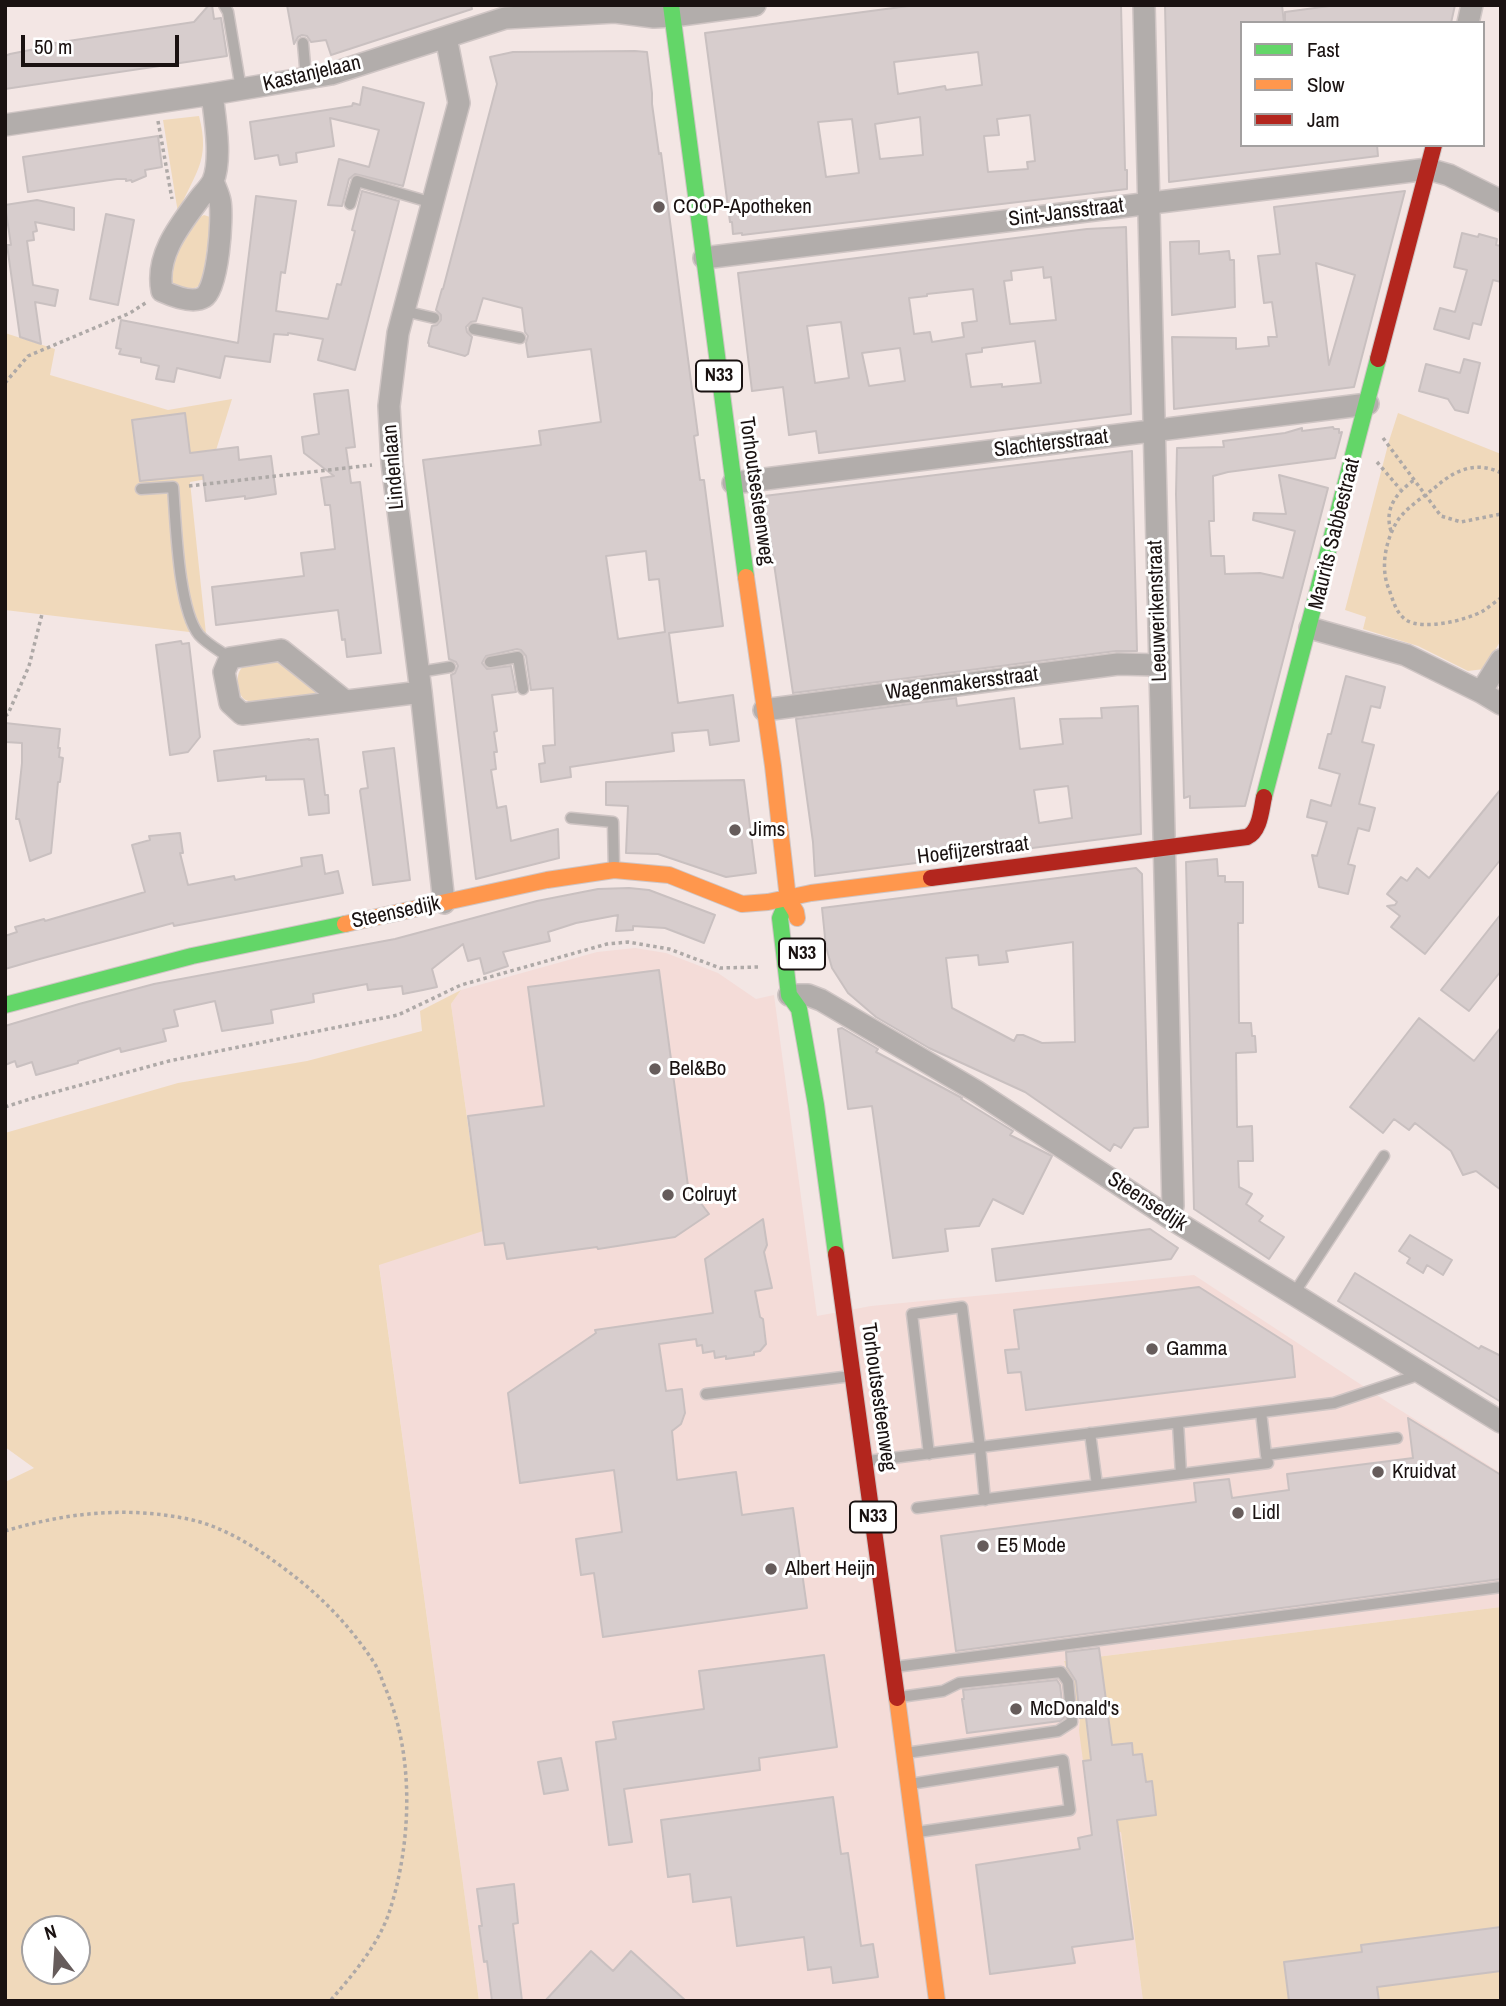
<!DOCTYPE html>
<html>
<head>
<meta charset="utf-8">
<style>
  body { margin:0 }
  #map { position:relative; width:1506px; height:2006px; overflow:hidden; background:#f3e6e4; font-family:"Archivo Narrow",sans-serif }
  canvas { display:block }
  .frame { position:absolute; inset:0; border:7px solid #1a1211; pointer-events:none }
  .legend { position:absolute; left:1240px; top:21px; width:245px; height:126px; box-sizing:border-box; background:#fff; border:2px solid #a3a0a0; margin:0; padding:9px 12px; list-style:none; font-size:21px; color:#1a1211 }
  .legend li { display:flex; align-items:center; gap:14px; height:35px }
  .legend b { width:35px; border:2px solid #a3a0a0 }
  .north { position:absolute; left:21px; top:1915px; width:70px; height:70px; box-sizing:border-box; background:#fff; border:2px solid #a3a0a0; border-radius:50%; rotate:343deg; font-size:19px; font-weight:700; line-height:28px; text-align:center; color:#1a1211 }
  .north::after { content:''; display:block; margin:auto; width:24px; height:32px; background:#665c5b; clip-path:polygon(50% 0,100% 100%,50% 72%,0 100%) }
  .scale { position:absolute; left:21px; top:35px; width:158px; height:32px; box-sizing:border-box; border:4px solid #1a1211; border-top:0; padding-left:9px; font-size:21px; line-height:24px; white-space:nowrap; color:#1a1211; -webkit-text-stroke:5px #fff; paint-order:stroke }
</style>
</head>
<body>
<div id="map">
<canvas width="1506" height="2006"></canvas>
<div class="frame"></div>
<ul class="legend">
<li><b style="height:9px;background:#63d668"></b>Fast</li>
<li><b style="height:9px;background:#ff974d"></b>Slow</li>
<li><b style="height:9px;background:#b3261e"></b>Jam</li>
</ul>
<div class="north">N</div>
<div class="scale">50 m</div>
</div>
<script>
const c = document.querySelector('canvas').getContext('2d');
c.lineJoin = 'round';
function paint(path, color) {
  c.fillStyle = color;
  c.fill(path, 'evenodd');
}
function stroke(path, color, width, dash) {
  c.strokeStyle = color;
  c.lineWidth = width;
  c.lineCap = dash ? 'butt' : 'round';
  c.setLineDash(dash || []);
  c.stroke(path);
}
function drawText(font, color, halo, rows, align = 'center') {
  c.font = font + ' "Archivo Narrow",sans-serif';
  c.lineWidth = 6;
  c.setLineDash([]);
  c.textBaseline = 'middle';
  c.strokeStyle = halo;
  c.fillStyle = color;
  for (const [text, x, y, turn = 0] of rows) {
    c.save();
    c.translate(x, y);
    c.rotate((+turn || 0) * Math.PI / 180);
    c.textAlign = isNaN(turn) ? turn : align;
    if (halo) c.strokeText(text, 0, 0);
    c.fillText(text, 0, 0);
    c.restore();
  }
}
paint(new Path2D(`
  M635,948L666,953L718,973L756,999L774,995L817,1316L871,1306L1194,1275L1392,1405L1501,1473V1607L1064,1661L1080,1718L1079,1731L1121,1831L1143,2001H479L379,1264L483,1230L451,1004L461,990L597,952Z`), '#f4dcd8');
paint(new Path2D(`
  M199,116C211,162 194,173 178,213L163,120Z
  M204,215L210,217L211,221L202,283C194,292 180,290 170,283L171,259L200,217Z
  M5,333L55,349L50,375L168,410L232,399L207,479L190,482L206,634L5,610Z
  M1398,413L1501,454V640L1484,669L1468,671L1418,646L1363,629L1366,617L1345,610L1389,441Z
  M270,660C288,663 302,679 315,690V695L254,702C249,701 247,701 244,699C236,692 235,673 243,667C249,662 262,662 270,660Z
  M461,990L451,1004L483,1231L379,1265L479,2001H5V1482L34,1468L5,1447V1133L178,1083L307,1061L422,1031L420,1011ZM35,1929H77V1971H35Z
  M1501,1607V2001H1143L1121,1832L1093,1835L1079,1731L1080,1717L1064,1661Z`), '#f0d9bb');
const building = new Path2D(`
  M209,5H212L214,19L221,18L227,56L5,89V56L10,54L55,45V43L194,22Z
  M287,5H471L472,9L331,55L326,40L311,42L307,36L302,35L298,37L294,44Z
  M916,5H1121L1125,170H1127V189L742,235V233L733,234L732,222H730L705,33ZM978,52L982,85L946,90L945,86L898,94L894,62ZM1030,115L1035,161L1027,162L1028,169L988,172L984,136L999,135L997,119ZM920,117L923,155L880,159L875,124ZM852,119L859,173L826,177L818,122Z
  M1165,5H1282L1284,23H1242V145H1377L1378,156L1169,182Z
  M1337,5H1455L1451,23H1285V12Z
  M635,51L647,52L652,93V104L659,154L661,153L698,435L694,436L700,480H704L723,626L669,633L678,703L733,695L739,741L710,745L708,730L672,733L674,751L570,767L571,777L541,782L539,764L545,763L543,746L555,745L553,688L531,690L526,656L521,650L517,649L486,656L482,663L487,669L511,666L516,692L492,695L497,731L494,732L497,752H494L496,769L491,770L497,808L506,806L511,841L558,829L559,858L476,879L451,675L455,673L458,666L456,662L449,659L423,460L541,445L539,431L601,422L591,349L528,357L526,343L528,336L525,332L522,308L483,298L476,321L471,322L466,327L467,332L472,337L468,354L465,356L429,346V343H428L432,326L437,325L441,320V315L436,310L442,289H443L497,84L490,57L513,52ZM646,551L649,580L659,579L665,632L618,639L606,556Z
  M363,87L424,103L403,186L355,174L349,179L342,206L328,205L339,159L369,167L379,130L330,118L334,146L296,153L297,162L280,165L278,155L255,159L250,122L352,106L353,103L360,105Z
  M158,136L162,167L145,170L146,176L132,182L131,180L126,181V179H117L28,192L23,157Z
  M362,191L399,201L355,370L318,360L323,339L288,333V335L274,334L270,362L225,356L220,378L177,368L174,382L156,379L159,366L141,362V358L119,354L121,349L116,348L121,320L238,343L256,196L296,201L285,273L281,272L276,311L328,319L337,284L341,285L353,239L355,231L352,230Z
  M1405,191L1354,387L1174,409L1172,337L1236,338V349L1269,346L1268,337H1277L1272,302L1264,303L1258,256L1280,254L1274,207ZM1316,263L1355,275L1329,365Z
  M37,200L74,208V230L35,222L37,231L33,232L34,240L27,241L33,285L58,290L55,306L35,302L41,344L20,337L7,245H11L5,205Z
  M106,214L134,220L118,305L90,299Z
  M1126,227L1131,414L819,453L816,431L789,435L783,387L752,391L738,273L1087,229ZM1043,267L1044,278L1051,277L1056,320L1010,324L1004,281L1012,280L1011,271ZM973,289L977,321L962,323L964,337L932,342L930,332L914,334L909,298L927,296V294ZM841,322L849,378L815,383L807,326ZM1035,341L1041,383L1002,387V384L971,387L966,354L982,352V348ZM900,348L905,381L869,386L862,353Z
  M1462,233L1478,237L1479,234L1497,239L1496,245L1501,246V282L1493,280L1481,325L1473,323L1469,339L1434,329L1440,308L1455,312L1467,270L1454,267Z
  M1199,241V254L1229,251L1230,260H1234L1235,307L1172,315L1170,242Z
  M1464,359L1480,363L1468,413L1455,410L1448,399L1419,391L1426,364L1460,373Z
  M348,390L355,447L346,448L351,483L360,482L381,653L347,657L345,639L342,640L338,610L216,625L212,587L304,576L301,553L335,549L330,505H325L321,478L334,476L304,453L302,437L319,434L314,394Z
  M185,413L190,453L238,447L239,460L271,456L276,494L245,499V496L206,501L203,475L140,481L132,420Z
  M1333,427L1334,429H1339V433L1342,432L1335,458L1228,472L1213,476L1214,521H1209L1211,556H1224L1225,574L1260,573L1283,578L1295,531L1253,520L1254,513L1286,514L1279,475L1328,488L1245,806L1190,808V796L1184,798L1176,494L1177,448L1224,447L1223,441L1285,433L1302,428V431Z
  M1132,451L1137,651H1116L793,693L764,496Z
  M181,641L182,644L189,643L200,737L188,752L170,755L156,645Z
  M1346,676L1385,687L1380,708L1371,706L1362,742L1374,745L1359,804L1375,808L1369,831L1358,828L1348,864L1355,866L1348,894L1319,887L1312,855L1317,856L1327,822L1307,817L1311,800L1331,806L1340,774L1319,768L1328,734H1331Z
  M956,698L957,706L1014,698L1020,749L1063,744L1060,719L1102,718L1101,708L1138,706L1141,834L815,876L813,842L796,719ZM1068,786L1072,818L1039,823L1034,790Z
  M5,723L60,729L58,748H60L59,757L63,758L60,782H58L51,853L30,861L19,819H16L22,763V743L5,742Z
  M309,739V740L318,739L325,795H328L329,813L309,815L304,779L266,780V776L218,781L214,751Z
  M394,748L410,880L373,885L360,791L361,789L368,788L363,752Z
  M744,780L756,873L726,877L658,854L626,853L628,806L606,805V782Z
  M1501,789V859L1425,954L1391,927L1400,916L1387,906L1395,905L1397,902L1387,894L1401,877L1407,881L1417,868L1429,878Z
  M180,833L183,853H180L188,885L234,876L235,880L302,866L301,858L322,855L325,874L338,871L343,893L174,926L173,923L36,960L5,969V936L17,932L15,927L44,919L45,921L145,892L132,845L150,840L149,836Z
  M1217,859L1218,876H1225V882H1243V923H1238L1239,1023H1251L1252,1036H1255L1256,1052L1236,1053L1237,1127L1252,1126L1253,1161H1238L1239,1187L1252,1194L1246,1204L1263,1216L1259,1221L1284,1237L1269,1259L1194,1209L1186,862Z
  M1136,868L1142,874L1148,1127L1134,1128L1121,1148L1114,1144L1110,1151L1025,1092L929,1048L876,1017L848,993L832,968L826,947L822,908ZM1073,942L1075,1042L1042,1043L1023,1035H1017L1014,1041L952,1008L946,958L978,955L979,965L1008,962L1006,951Z
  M629,888L649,890L715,915L704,943L665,928L633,926V930L616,931L618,915L576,923L548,932L550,941L503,952L508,966L484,974L480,958L468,961L463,944L432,969L437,987L423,990L403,994L402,986L368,990L367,984L313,994L314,1002L271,1010L273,1023L222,1031L215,1001L174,1010L178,1026L163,1029L166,1041L121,1052L120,1048L78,1061V1063L36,1075L32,1062L17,1067L15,1061L5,1065V1026L79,1004L154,984L395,939L537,901L598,889Z
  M1501,914V971L1469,1011L1441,990Z
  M659,970L688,1186L709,1214L675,1237L598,1249L597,1247L507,1259L504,1243L485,1245L468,1116L544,1106L528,987Z
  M1419,1018L1474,1061L1501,1027V1190L1476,1171L1463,1175L1451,1151L1415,1123L1409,1130L1394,1119L1383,1133L1350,1107Z
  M842,1028L878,1049L876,1052L962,1098L961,1099L1013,1131L1010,1135L1052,1156L1023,1214L993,1199L979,1226L945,1229L948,1251L893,1258L872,1106L848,1109L838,1029Z
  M763,1219L767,1245L764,1252L772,1288L755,1291L760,1317L763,1319L766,1344L760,1351L754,1352V1355L726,1359V1356L715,1358L714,1351L703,1353L702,1345L697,1346L696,1339L659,1344L666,1391L682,1389L685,1413L681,1424L672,1431L677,1480L736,1472L742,1515L793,1508L807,1608L603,1637L594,1573L581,1575L576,1539L622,1532L614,1470L520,1483L508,1393L596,1333L595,1330L713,1313L705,1259Z
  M1150,1229L1178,1248L1171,1259L996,1281L992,1249Z
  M1410,1235L1452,1260L1443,1275L1427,1265L1423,1273L1407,1263L1410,1258L1399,1251Z
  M1355,1273L1479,1349L1481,1346L1501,1356V1402L1338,1301Z
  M1199,1287L1292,1346L1295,1377L1026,1410L1021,1372L1008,1373L1005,1350L1019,1349L1014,1310Z
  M1408,1418L1501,1475V1579L956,1651L941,1536L1196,1502L1194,1483L1229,1479L1232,1498L1289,1490L1287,1474L1413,1458Z
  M1099,1648L1112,1745L1132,1743L1133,1755L1142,1754L1146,1782L1152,1781L1156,1815L1117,1820L1133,1939L1072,1947L1075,1963L990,1974L976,1865L1080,1849L1078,1838L1092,1835L1083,1761L1091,1760L1086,1717L1080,1718L1076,1681L1067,1667L1066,1652Z
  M824,1655L837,1747L759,1758L760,1770L624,1789L632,1842L609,1845L596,1742L616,1739L613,1722L704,1709L699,1671Z
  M1057,1680L1060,1685L1064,1718L1060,1721L967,1733L962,1699H964L963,1690Z
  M561,1758L568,1790L544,1794L538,1762Z
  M833,1797L841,1854L848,1853L861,1946L873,1944L878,1977L833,1983L831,1967L808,1970L804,1937L737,1946L731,1897L693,1902L690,1874L668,1877L661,1820Z
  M514,1884L518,1923L513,1924L522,2001H492L487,1961L484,1962L479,1926H482L477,1889Z
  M1501,1927V1971L1377,1987L1379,2001H1289L1284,1962L1362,1952L1361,1945Z
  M591,1951L613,1971L631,1951L686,2001H545Z`);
paint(building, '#d7cdcd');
stroke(building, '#c9c0c0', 2);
const lane = new Path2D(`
  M224,5L228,12L241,89
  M303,43L306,77
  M350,204L357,181L433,203
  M404,311L434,318
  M474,329L520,338
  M141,489L173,487C176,523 178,609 199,635C207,644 220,651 230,658
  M490,662L518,657L523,689
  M419,672L450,667
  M571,818L613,822L614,868
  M1293,1295L1384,1156
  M706,1394L851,1376
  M1261,1412L1266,1455
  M1178,1423L1181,1474
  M1090,1433L1097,1485
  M929,1454L912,1314L962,1307L980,1447L985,1500
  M868,1461L1334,1403L1421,1374
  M917,1508L1268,1463L1266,1455L1397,1438
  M895,1667L1501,1587
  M900,1697L943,1691L959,1683L1061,1672L1068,1682L1072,1722L1058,1731L906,1753
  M910,1784L1063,1760L1070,1810L918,1832`);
const street = new Path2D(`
  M1144,5L1173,1206L1167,1216
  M1468,23L1472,5
  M212,94C215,119 222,159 213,181C210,187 204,193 200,198C180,225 155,255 162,291C173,296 193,304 204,297C218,289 223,217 220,201C219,195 215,187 213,181
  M5,125L212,94L331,74L505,18L615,12L654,17L673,16L755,5
  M704,258L1428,169L1449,175L1501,201
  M733,483L1368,404
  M1310,628L1406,655L1481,692L1501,704
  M1481,692L1501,660
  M345,701L281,650L230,658L224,672L230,703L242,714L421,692
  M764,710L1118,664L1159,665
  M444,903L421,692L392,463L389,406L398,333L459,103L446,37
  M789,995H808L821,1000L976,1091L1167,1216L1501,1422`);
const fast = new Path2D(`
  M671,5L746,577
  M1264,797L1378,359
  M788,899L780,918L789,995L799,1009L816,1105L836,1254
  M5,1005L192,956L345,924`);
const slow = new Path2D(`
  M746,577L773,766L788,899L796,912L797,918
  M345,924L547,880L614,870L669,875L742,904L768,902L811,893L931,878
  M897,1698L937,2001`);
const jam = new Path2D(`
  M1378,359L1434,145
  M931,878L1247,837C1260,831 1261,811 1264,797
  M836,1254L897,1698`);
stroke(lane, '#cfc5c4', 13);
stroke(street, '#cfc5c4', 24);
stroke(fast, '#cfc5c4', 18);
stroke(slow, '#cfc5c4', 18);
stroke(jam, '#cfc5c4', 18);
stroke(new Path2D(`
  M158,121L172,199
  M5,383L28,356L130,313L147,302
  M1383,438L1441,516L1461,522L1501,514
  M1377,462L1400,489
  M1501,473C1477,461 1457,469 1438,485C1424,497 1403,509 1395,525C1385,544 1381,567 1388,587C1393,599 1395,612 1406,620C1423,631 1467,620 1483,611C1489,607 1495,602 1501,598
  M189,486L372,465
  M1391,531C1384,509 1396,493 1414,480
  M5,716L8,714L29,666L42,614
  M5,1107L33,1098L169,1061L398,1015L461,985L607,944L628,942L669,949L720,968L759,967
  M5,1531C65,1513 126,1506 188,1519C227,1527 263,1552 294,1576C325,1600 352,1629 373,1661C378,1668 381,1677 384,1685C415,1753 412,1843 389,1913C378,1945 352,1976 330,2001`), '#aea9a7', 3.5, [3.5, 3.5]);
stroke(lane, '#b2adab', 10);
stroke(street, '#b2adab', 21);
stroke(fast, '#63d668', 16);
stroke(slow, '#ff974d', 16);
stroke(jam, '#b3261e', 16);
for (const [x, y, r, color] of [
  [659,207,7,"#665c5b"],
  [735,830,7,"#665c5b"],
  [655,1069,7,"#665c5b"],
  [668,1195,7,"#665c5b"],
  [1152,1349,7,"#665c5b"],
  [1378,1472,7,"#665c5b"],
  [1238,1513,7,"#665c5b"],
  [983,1546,7,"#665c5b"],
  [771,1569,7,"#665c5b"],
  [1016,1709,7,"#665c5b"]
]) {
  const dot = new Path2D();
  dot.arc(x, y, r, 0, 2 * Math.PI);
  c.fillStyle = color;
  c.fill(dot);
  stroke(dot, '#fff', 2.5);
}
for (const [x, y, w] of [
  [719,376,46],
  [802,954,46],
  [873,1517,46]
]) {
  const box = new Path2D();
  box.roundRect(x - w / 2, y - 15.5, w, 31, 5);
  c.fillStyle = '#fff';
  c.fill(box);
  stroke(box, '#1a1211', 2);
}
drawText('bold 19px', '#1a1211', null, [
  ["N33",719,376],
  ["N33",802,954],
  ["N33",873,1517]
]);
drawText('21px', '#1a1211', '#fff', [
  ["Kastanjelaan",312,74,-13],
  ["Sint-Jansstraat",1066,213,-7],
  ["Slachtersstraat",1051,444,-7],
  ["Lindenlaan",394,467,-95],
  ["Torhoutsesteenweg",756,491,82],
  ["Maurits Sabbestraat",1335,534,-76],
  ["Leeuwerikenstraat",1158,611,-92],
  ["Wagenmakersstraat",962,684,-7],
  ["Hoefijzerstraat",973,851,-7],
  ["Steensedijk",396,913,-12],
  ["Steensedijk",1147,1202,33],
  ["Torhoutsesteenweg",878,1397,82]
]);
drawText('21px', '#1a1211', '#fff', [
  ["COOP-Apotheken",673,207],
  ["Jims",749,830],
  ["Bel&Bo",669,1069],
  ["Colruyt",682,1195],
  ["Gamma",1166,1349],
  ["Kruidvat",1392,1472],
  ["Lidl",1252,1513],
  ["E5 Mode",997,1546],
  ["Albert Heijn",785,1569],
  ["McDonald's",1030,1709]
], 'left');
</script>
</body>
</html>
